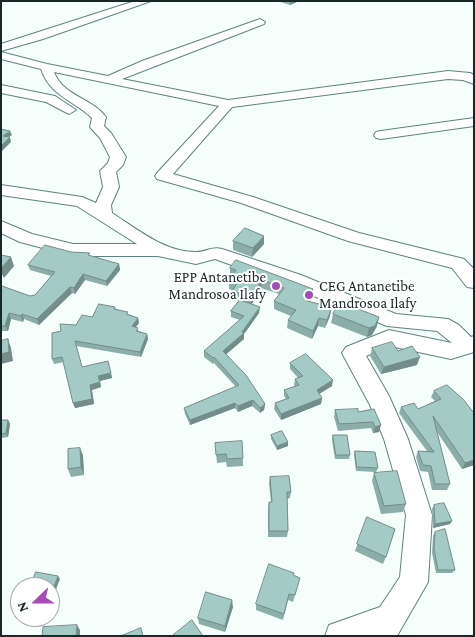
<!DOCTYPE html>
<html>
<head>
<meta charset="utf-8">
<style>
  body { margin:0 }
  #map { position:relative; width:475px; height:637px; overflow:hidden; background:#f6fefc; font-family:"Crimson Pro",serif }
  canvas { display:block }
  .frame { position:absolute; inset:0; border:2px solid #192826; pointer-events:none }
  .north { position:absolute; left:10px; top:577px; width:50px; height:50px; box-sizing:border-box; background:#fff; border:1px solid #a3a9a8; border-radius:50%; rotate:248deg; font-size:14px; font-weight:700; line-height:20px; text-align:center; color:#192826 }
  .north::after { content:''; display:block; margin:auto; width:18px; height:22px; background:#a74cb7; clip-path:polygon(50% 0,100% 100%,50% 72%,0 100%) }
</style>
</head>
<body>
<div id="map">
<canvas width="475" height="637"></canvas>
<div class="frame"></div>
<div class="north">N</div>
</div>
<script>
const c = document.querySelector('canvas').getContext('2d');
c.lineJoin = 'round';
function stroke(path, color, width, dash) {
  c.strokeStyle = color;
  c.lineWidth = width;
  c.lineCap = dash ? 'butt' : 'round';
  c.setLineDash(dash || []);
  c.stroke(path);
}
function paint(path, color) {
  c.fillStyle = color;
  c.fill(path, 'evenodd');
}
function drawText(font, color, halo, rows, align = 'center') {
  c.font = font + ' "Crimson Pro",serif';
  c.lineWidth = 4;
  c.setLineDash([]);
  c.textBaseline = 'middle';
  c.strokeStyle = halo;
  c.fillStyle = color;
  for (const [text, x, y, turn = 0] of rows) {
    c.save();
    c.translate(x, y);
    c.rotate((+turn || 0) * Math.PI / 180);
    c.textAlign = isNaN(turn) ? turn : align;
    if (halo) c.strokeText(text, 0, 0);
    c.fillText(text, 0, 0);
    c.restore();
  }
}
const minor = new Path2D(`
  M135,1H151L43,39L1,51V44Z
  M260,19L265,22L264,24L122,79L228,100L448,71L470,73L474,75V84L463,80L448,79L232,107L173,174L253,197L359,233L464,259L474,269V288L467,287L452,268L348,241L241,203L157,179L155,176L157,173L219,106L54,72C63,96 92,98 106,117L104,126L111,133L126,157L123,165L116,172L119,187L111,205L112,213C137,229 164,252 196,252C206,252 212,246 222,249L301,275L396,314L448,319L459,325L471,337L474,336V352L451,359L390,346L366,356L389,396L408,439L432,515L428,582L397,636H325L329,625L380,607L400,577L406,515L384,439L370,405L342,353L346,347L389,330L452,343L437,331L387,326L287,285L215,259L196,264L158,256H73L20,242L1,233V221L32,234L73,244H137L77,206L1,195V185L82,197L96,203L103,187L100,171L108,163L110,157L100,138L90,127L92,118C73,100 50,96 41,69L1,59V52L47,64L108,76L142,61Z
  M1,85L55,96L76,110L69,114L46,102L1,93Z
  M474,118V126L381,139L376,138L374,135L376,132L381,131Z`);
stroke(minor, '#5e837e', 2);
paint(minor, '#fff');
paint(new Path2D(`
  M278,1H299L290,5Z
  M233,241L264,244L252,257L233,250Z
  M71,252L91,256L119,264L120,270L107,286L85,280L75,294L72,293L39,325L24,319L23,322L11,319L8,331H1V287L30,296L35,295L51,276L30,270L28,265Z
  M230,268L313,289L312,297L310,301L330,316L325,328L318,326L312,339L287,328L288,320L291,316L274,309V301L279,294L261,288L252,304L259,313L244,334V339L226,354L265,404L264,410L260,413L252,406L238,412L235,408L190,425L185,414L184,408L236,387L214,363L213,364L204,357V351L240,320L231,317V311L239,301L232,299V290L229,289V281L231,277L230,276Z
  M115,307L116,309L138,318L139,323L135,327L139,331L147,334L148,339L141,357L76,346L82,367L108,361L112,378L100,381L101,387L92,390L94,404L75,408L64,362L54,364L52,359L61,331L76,325L92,317Z
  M333,314L377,326L372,335L367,337L331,323Z
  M372,348L398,351L417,365L381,374L370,356Z
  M290,363L332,386L319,394L322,398L321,404L281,420L274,409L275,403L286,399L284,396V390L295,386L294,385L295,379L298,378L290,369Z
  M434,391L474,413V465L462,469L437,432L450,484L447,490H432L428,472L420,471L416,457L418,451H427L399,413L401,407L418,409L435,401L431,397Z
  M374,409L379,432L373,433L371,428L338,431L334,417L335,410L358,412Z
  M1,420H8L10,424L8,437L1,438Z
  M271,435L288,446L277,450L271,439Z
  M333,435L350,455L349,459H335L332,440Z
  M215,443L243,458V466L227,467L226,462L217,463Z
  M80,448L83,456L84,475L71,477L68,469Z
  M355,451L378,468L376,472L356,471L354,455Z
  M374,473L406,504L403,512L381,514L372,481Z
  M270,477L291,492L290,498L287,499L288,531L287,537H268V508L269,502H271L269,483Z
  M434,505L450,524L433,528L432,509Z
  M367,517L386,557L383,564L355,551Z
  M435,532L455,570L452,573H436L432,553L433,536Z
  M293,575L298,584L293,602L288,600L283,620L256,610V604Z
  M233,607L225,632L199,624L198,618Z`), '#8caea9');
paint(new Path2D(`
  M290,1H299L290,5Z
  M10,131L12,135L4,140L3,136Z
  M10,137L11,142L1,152V146Z
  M264,236V244L252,257L253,248Z
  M11,257L14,266L4,278L1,272V268Z
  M119,264L120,270L107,286L106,281Z
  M83,274L85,280L75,294L74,288Z
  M262,280L261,288L251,305V297Z
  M70,287L72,293L39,325L37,319Z
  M313,289L312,297L306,309L307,301Z
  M260,307L259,313L244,334V339L223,357V351L242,332Z
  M332,307L330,316L325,328L327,320Z
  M9,313L11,319L8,331L5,326Z
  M22,314L24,319L23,322L21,316Z
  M379,317L377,326L372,335L367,337L369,328Z
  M138,318L139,323L133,331L132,326Z
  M319,318L318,326L312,339L313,331Z
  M147,334L148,339L141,357L140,352Z
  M8,339L11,348L13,361L1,364V354Z
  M420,357L417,365L381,374L384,367Z
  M111,373L112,378L99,381L98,376Z
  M333,380L332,386L316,396L317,390Z
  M100,382L101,387L92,390L94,404L75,408L73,403L90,385Z
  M322,398L321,404L281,420V414Z
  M253,400L252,406L238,412V406Z
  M235,403V408L190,425V420Z
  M265,404L264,410L260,413V408Z
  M8,420L10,424L8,437L6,433Z
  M381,425L379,432L373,433L375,427Z
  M288,442V446L277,450V446Z
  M80,448L83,456L84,475L81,467Z
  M474,460V465L462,469L465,463Z
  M452,521L450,524L433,528L435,524Z
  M58,576L60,579L53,597L51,594Z
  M232,600L233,607L225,632V626Z
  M77,625L80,630V636H76Z`), '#728d8a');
const building = new Path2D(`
  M1,129L10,131L3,136L10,137L1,146Z
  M245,228L264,236L253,248L233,241Z
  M45,245L71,252L90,253L88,255L119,264L106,281L83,274L74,288L70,287L37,319L22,314L21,316L9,313L5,326H1V287L2,286L30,296L35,295L55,272L28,265Z
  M1,255L11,257L1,268Z
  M236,260L313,289L307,301L332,307L327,320L319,318L313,331L288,320L296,310L274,301L284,288L262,280L251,297L232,291L237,283L229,281L236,270L230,268Z
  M240,300L260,307L242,332L244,333L223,351L246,375L265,404L260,408L253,400L238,406L235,403L190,420L184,408L239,385L214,357L213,358L204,351L244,316L231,311Z
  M340,302L379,317L375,326L369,328L333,314Z
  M99,304L115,307L114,309L128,312L126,314L138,318L132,326L138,328L136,331L147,334L140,352L75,341L82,367L108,361L111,373L98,376L100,382L90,385L92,399L73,403L62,357L52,359V333L61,331L60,324L76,325L82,315L92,317Z
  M8,339L9,352L1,354V341Z
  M392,342L398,351L412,346L420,357L384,367L372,348Z
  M306,354L333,380L317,390L322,398L281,414L275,403L289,398L284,390L299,385L295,379L303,376L290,363Z
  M447,385L463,399L474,413V460L465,463L433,416L450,484H435L431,466L423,465L418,451L434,452L401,407L414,403L418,409L441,399L434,391Z
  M358,409V412L374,409L381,425L375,427L373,422L339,424L335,410Z
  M1,420H8L6,433L1,434Z
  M282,431L288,442L277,446L271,435Z
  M333,435H347L350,455H336Z
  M242,441L243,458L227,459L226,454L216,455L215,443Z
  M80,448L81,467L68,469V449Z
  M355,451L375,452L378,468L357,467Z
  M397,471L406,504L384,506L374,473Z
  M289,476L291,492H287L288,531H269V502H272L270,477Z
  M444,503L452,521L435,524L434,505Z
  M367,517L395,529L386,557L357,544Z
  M445,529L455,570H438L434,549L435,532Z
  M269,564L294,573L293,575L300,578L295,595L289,594L284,614L256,604Z
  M36,572L58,576L51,594H50V587H30Z
  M206,592L232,600L225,626L198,618Z
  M192,620L203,636H172Z
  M77,625L76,636H42L43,627Z
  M141,628L143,636H121Z`);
paint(building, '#a3cac5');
stroke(building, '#728d8a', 1);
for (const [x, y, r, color] of [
  [276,286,5,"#a74cb7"],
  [309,295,5,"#a74cb7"]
]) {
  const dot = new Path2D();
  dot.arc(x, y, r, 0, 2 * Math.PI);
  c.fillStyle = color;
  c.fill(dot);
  stroke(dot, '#fff', 2);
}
drawText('15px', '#192826', '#fff', [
  ["EPP Antanetibe",266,277],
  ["Mandrosoa Ilafy",266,294],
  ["CEG Antanetibe",319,286,"left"],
  ["Mandrosoa Ilafy",319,303,"left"]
], 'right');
</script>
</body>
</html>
